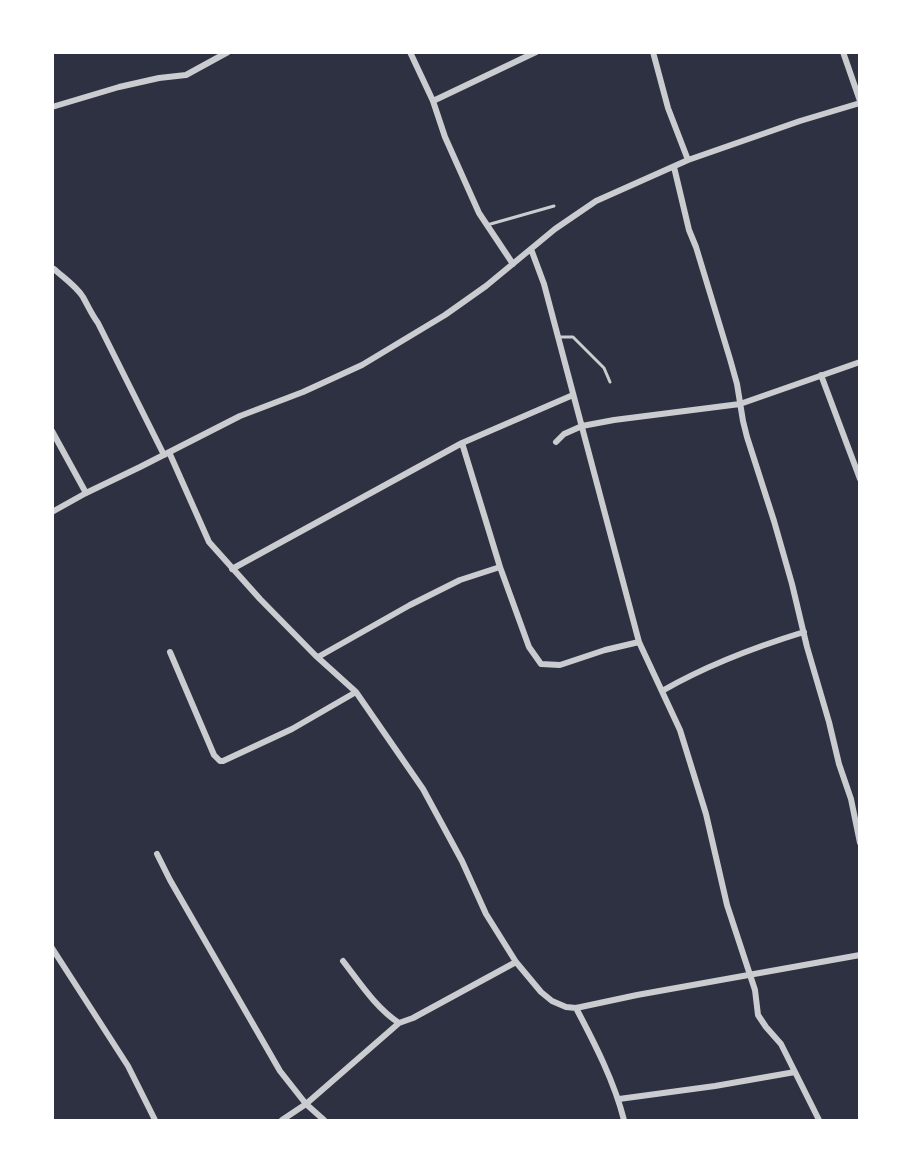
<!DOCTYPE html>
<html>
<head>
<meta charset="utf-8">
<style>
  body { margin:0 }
  #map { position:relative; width:912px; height:1173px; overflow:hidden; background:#2d3142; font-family:"DejaVu Sans",sans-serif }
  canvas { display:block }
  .frame { position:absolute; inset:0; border:54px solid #fff; pointer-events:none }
</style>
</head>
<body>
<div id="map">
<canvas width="912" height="1173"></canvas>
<div class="frame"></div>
</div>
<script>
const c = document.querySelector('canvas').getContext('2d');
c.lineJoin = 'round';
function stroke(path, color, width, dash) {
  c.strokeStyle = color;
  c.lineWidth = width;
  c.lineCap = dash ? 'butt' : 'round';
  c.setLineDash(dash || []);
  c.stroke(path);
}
stroke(new Path2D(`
  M487,225L554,206
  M559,337H573L604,368L610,382`), '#caccd0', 3);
stroke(new Path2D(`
  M410,52L433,101L445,137L479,213L513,264
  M653,52L668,108L688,160
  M843,52L860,101
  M433,101L536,52
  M52,107L119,87L159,78L186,75L228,52
  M674,167L689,230L696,247L730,359L737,384L743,421L747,437L774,521L792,584L807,647L829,722L839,764L851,799L860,843
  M531,249L544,284L639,642L680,730L706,814L727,905L755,990L758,1015L766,1027L781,1044L819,1120
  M54,269C64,278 76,286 83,297C88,306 92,315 98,323L164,455
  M821,375L860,479
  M52,431L86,493
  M556,442L564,434L582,426L614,420L740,404L860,362
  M462,443L500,567
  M169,452L209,542L260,599L315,655L356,692L423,789L462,861L486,914L516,962L541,992L552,1001L566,1007L576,1008L637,995L860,955
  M52,512L86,493L140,467L240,416L303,392L362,365L445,315L486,286L555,229L596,201L688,160L800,121L860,103
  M232,569L462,443L573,395
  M170,652L214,755L220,761H223L292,729L356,692
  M318,657L410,605L460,580L500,567L529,647L541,664L560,665L605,650L639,642
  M662,691C707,665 755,647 804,632
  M157,854L170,880L280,1071L306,1104L324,1120
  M52,948L128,1066L155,1120
  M343,961C360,983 376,1008 399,1023L413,1018L516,962
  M576,1008C595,1044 614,1081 624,1120
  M619,1099L715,1086L795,1072
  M282,1120L306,1104L399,1023`), '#caccd0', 6);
</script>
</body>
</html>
